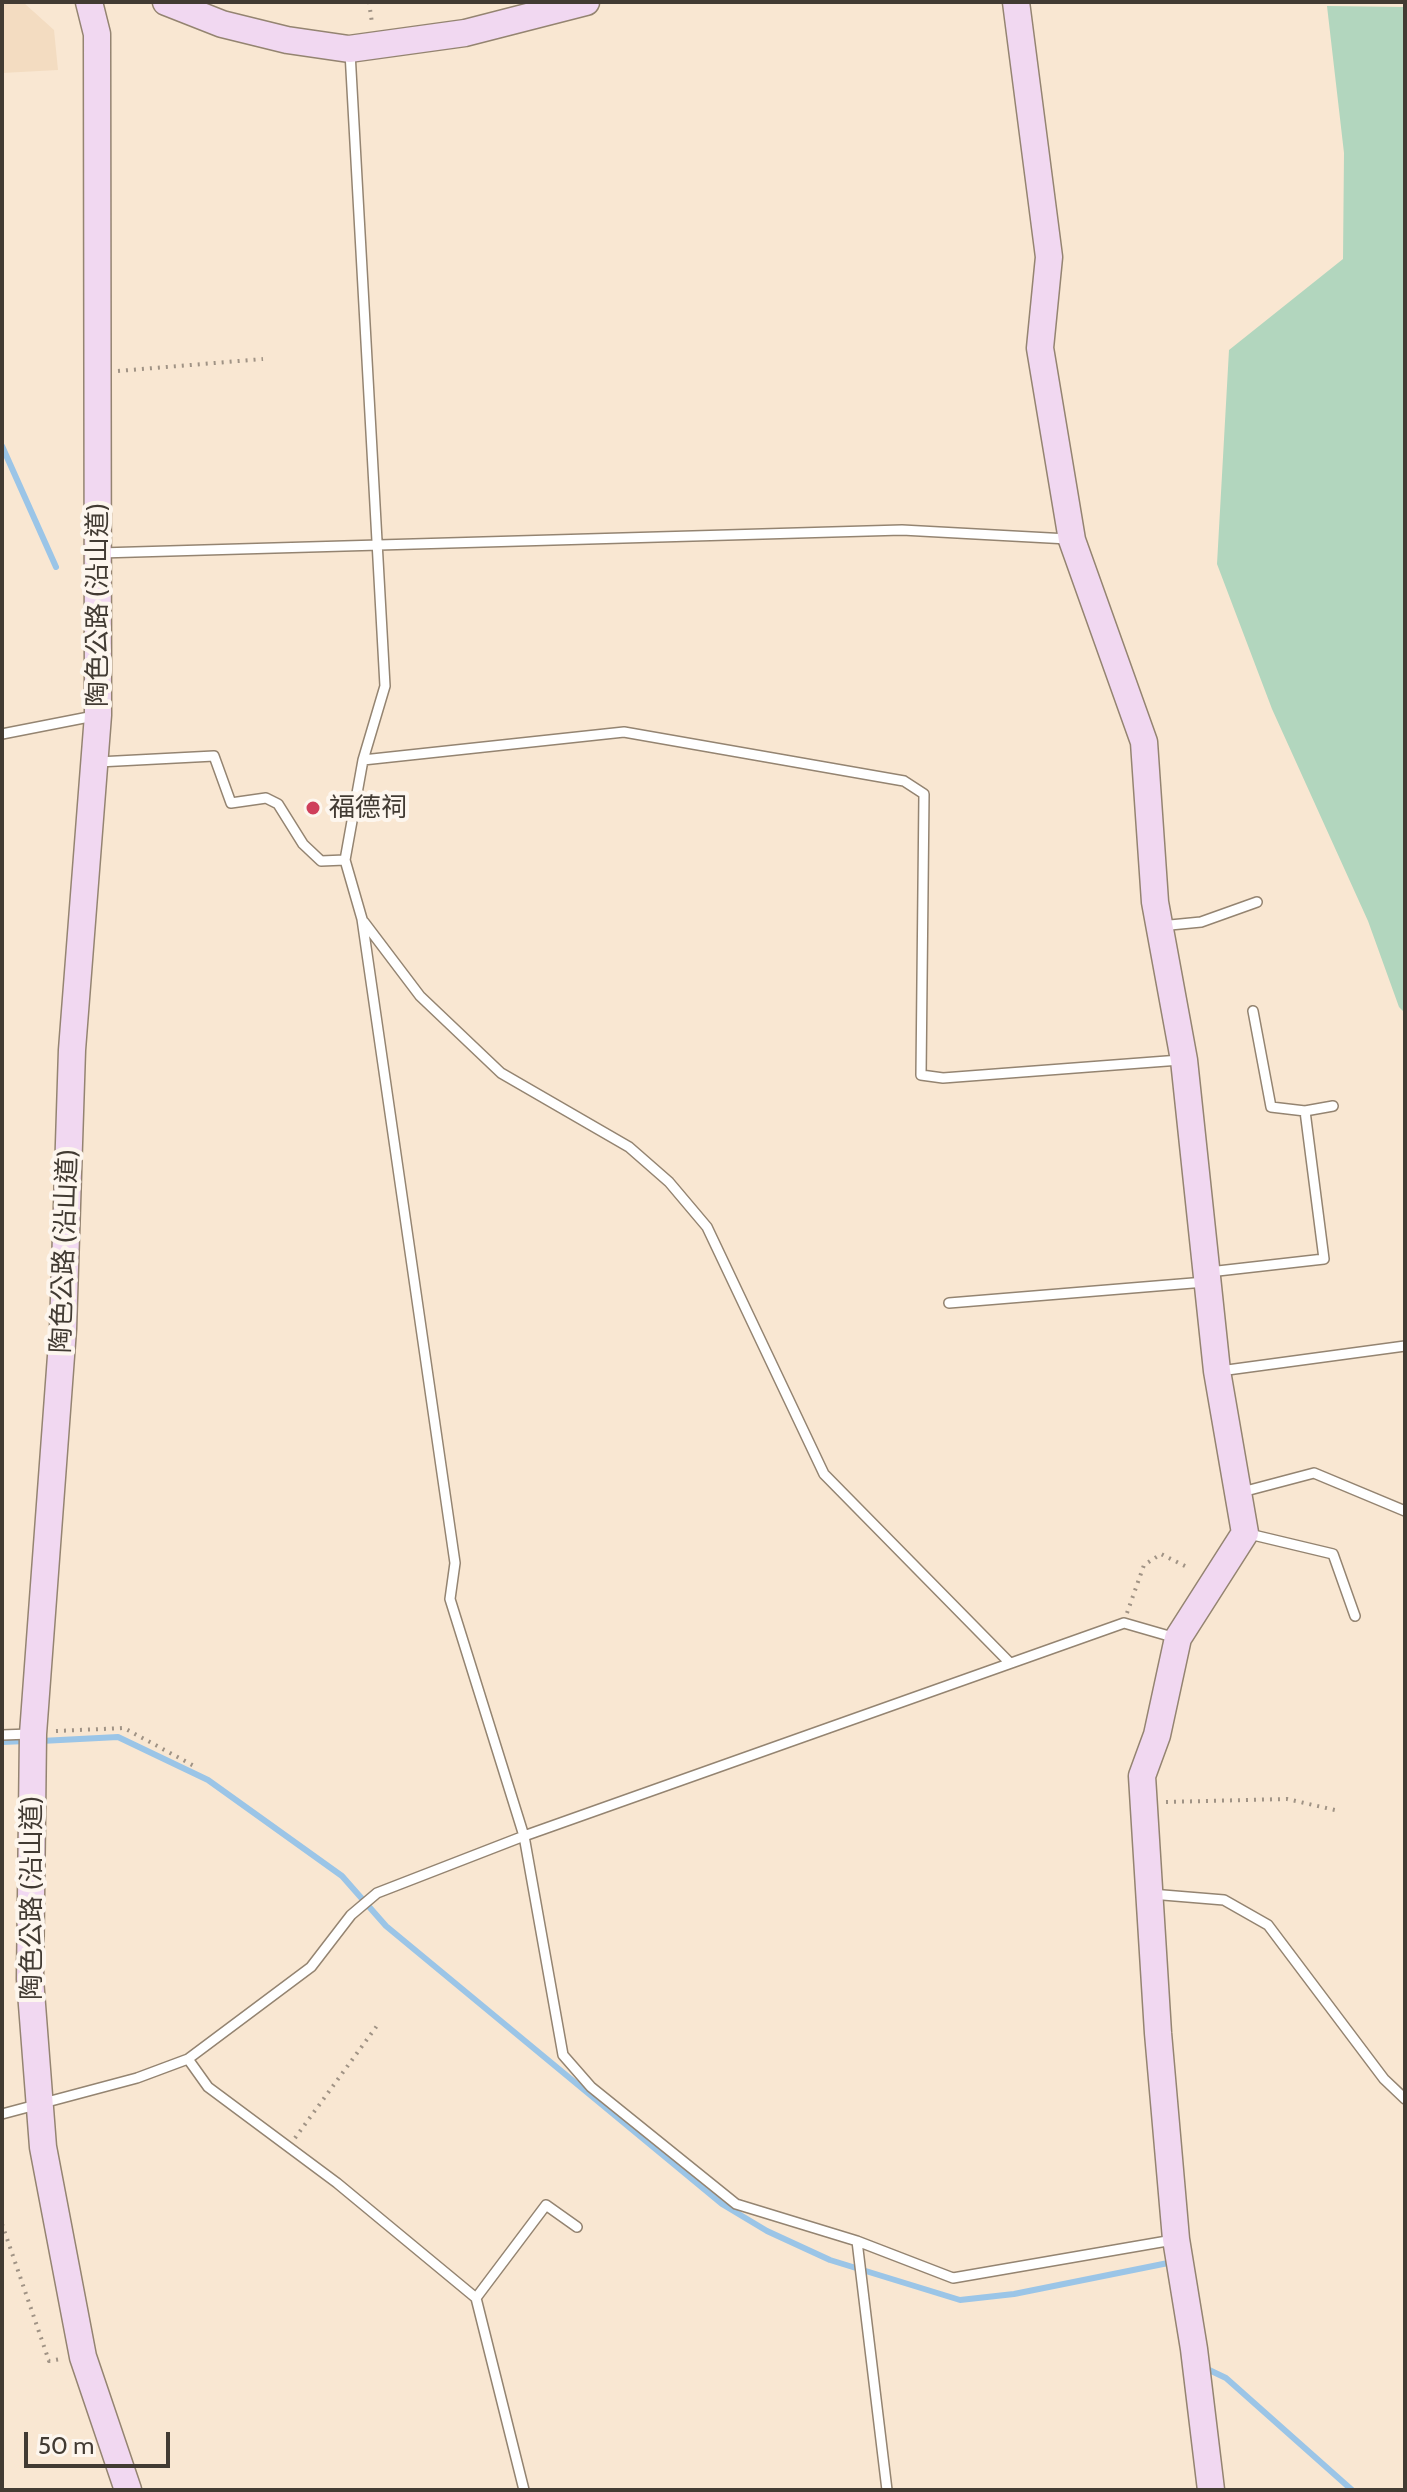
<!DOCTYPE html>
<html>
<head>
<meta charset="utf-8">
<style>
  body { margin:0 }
  #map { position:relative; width:1407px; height:2492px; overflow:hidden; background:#f9e7d2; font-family:Cabin,sans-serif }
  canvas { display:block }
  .frame { position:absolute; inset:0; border:4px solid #423b33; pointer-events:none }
  .scale { position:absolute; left:24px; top:2432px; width:146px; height:36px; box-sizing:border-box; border:4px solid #423b33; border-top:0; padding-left:10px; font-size:24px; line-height:28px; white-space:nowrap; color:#423b33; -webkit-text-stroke:6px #fdf6ee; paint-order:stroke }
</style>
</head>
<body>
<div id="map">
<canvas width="1407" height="2492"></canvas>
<div class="frame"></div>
<div class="scale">50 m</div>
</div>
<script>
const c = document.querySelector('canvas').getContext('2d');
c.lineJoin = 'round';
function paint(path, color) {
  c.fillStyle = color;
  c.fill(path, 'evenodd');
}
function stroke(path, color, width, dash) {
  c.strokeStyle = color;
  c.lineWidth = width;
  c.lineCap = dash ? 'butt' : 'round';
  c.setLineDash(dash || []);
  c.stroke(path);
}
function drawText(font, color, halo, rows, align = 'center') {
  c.font = font + ' Cabin,"Noto Sans TC",sans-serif';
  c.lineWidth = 8;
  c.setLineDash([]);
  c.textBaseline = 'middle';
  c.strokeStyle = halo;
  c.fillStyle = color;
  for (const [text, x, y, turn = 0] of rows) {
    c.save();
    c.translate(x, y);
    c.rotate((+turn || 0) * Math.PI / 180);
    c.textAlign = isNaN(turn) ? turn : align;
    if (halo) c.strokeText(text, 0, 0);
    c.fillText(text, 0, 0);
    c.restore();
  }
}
paint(new Path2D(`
  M2,2L24,3L54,30L58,70L2,73Z`), '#f3dcc1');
paint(new Path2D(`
  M1327,6L1405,7V1013L1399,1007L1368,921L1272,709L1217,564L1229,350L1343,259L1344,153Z`), '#b2d6be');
stroke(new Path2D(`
  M2,446L56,567
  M41,1741L118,1737L208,1780L342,1876L386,1926L722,2204L767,2231L830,2260L960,2300L1014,2294L1173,2262
  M2,1742L26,1741
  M1205,2368L1226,2378L1352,2490`), '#9bc5e7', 6);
const lane = new Path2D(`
  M350,52L385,686L363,760L345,860L362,919L455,1563L450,1599L524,1836L563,2055L591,2087L736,2204L857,2241L953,2278L1173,2240
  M100,553L902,530L1068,539
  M2,734L94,716
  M363,760L624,732L904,781L924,794L921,1075L943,1078L1180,1060
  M98,762L214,756L231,803L266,798L278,804L303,844L321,861L345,860
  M364,922L420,996L501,1073L629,1147L669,1182L707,1227L824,1474L1009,1662
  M1160,926L1201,922L1257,902
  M1305,1111L1333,1106
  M1209,1272L1324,1259L1305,1111L1271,1107L1253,1011
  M949,1303L1205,1282
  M1220,1371L1405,1346
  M1242,1492L1314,1473L1405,1511
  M1245,1533L1333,1554L1355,1616
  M2,1735L30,1734
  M1151,1894L1224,1900L1268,1925L1384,2079L1405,2099
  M188,2059L208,2087L337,2183L476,2298L524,2490
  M2,2114L137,2078L188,2059L311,1967L351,1915L377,1893L524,1836L1124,1623L1176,1638
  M857,2241L887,2490
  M476,2298L546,2205L577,2227`);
const secondary = new Path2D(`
  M89,2L97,34L98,715L72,1050L63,1329L33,1734L30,1979L43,2147L83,2357L128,2490
  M166,2L222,24L287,40L349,49L465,33L586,2
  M1016,2L1049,257L1040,348L1072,540L1144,742L1155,902L1184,1060L1217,1371L1245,1533L1178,1638L1157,1735L1142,1776L1158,2033L1176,2239L1194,2349L1211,2490`);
stroke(lane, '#948471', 12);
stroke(secondary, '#948471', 29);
stroke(new Path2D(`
  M369,2L372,23
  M118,371L263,359
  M1127,1613L1144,1565L1161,1554L1187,1567
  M56,1731L124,1728L196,1767
  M1166,1802L1287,1799L1335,1810
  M295,2138L379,2023
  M2,2224L49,2361L61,2359`), '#a09385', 4, [2, 6]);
stroke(lane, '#fff', 9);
stroke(secondary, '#f1d8f1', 26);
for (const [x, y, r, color] of [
  [313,808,8,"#cf3f5b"]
]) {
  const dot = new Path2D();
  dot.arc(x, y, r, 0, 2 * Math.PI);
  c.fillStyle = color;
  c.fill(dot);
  stroke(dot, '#fdf6ee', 3);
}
drawText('26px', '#423b33', '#fdf6ee', [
  ["陶色公路 (沿山道)",98,605,-90],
  ["陶色公路 (沿山道)",65,1251,-88],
  ["陶色公路 (沿山道)",32,1898,-90]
]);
drawText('26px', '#423b33', '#fdf6ee', [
  ["福德祠",329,808]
], 'left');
</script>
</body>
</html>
